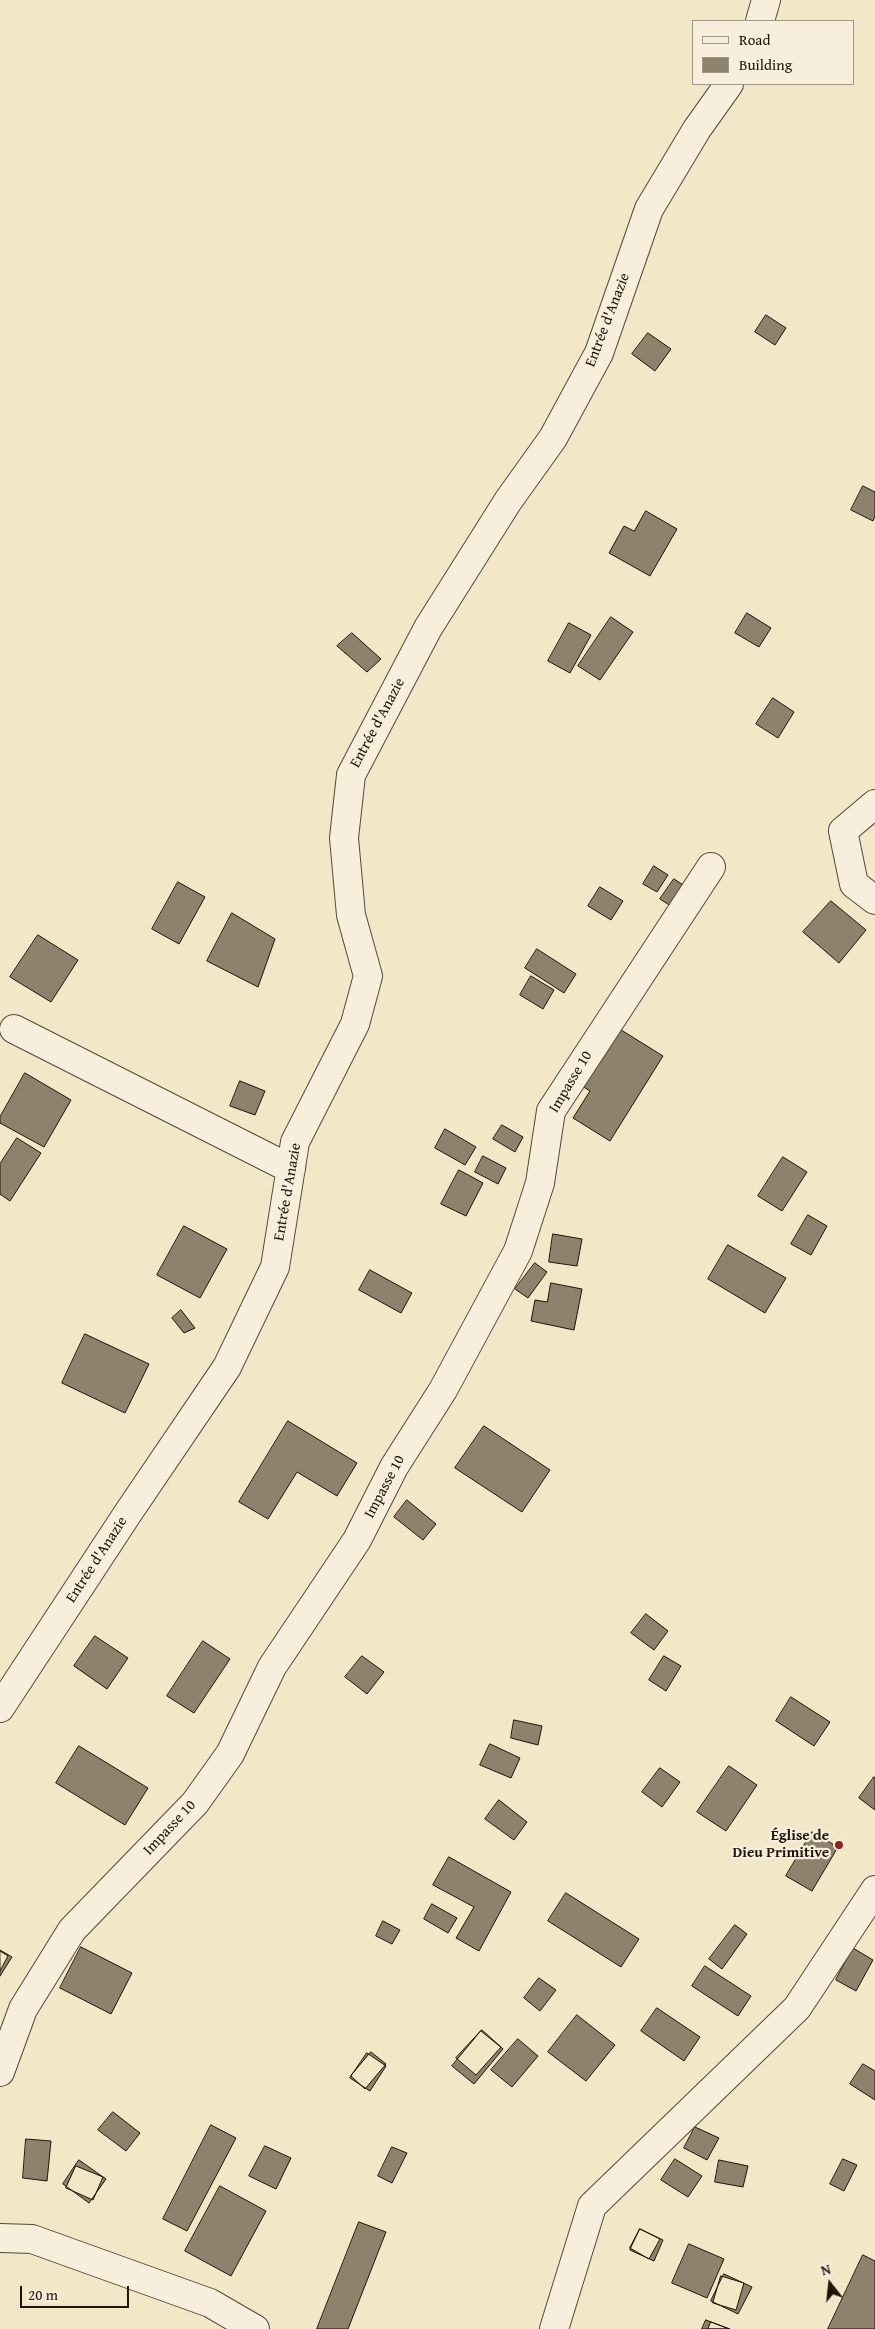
<!DOCTYPE html>
<html>
<head>
<meta charset="utf-8">
<style>
  body { margin:0 }
  #map { position:relative; width:875px; height:2329px; overflow:hidden; background:#f2e7c7; font-family:"Gentium Book Plus",serif }
  canvas { display:block }
  .legend { position:absolute; left:692px; top:20px; width:162px; height:65px; box-sizing:border-box; background:#f7efdb; border:1px solid #a19787; margin:0; padding:6px 9px; list-style:none; font-size:15px; color:#1f1408 }
  .legend li { display:flex; align-items:center; gap:10px; height:25px }
  .legend b { width:25px; border:1px solid #a19787 }
  .north { position:absolute; left:805px; top:2259px; width:50px; height:50px; -webkit-text-stroke:4px #f7efdb; paint-order:stroke; rotate:344deg; font-size:14px; font-weight:700; line-height:20px; text-align:center; color:#1f1408 }
  .north::after { content:''; display:block; margin:auto; width:18px; height:22px; background:#1f1408; clip-path:polygon(50% 0,100% 100%,50% 72%,0 100%) }
  .scale { position:absolute; left:20px; top:2286px; width:109px; height:22px; box-sizing:border-box; border:2px solid #1f1408; border-top:0; padding-left:6px; font-size:15px; line-height:18px; white-space:nowrap; color:#1f1408; -webkit-text-stroke:4px #f7efdb; paint-order:stroke }
</style>
</head>
<body>
<div id="map">
<canvas width="875" height="2329"></canvas>
<ul class="legend">
<li><b style="height:6px;background:#f7efdb"></b>Road</li>
<li><b style="height:14px;background:#8d826b"></b>Building</li>
</ul>
<div class="north">N</div>
<div class="scale">20 m</div>
</div>
<script>
const c = document.querySelector('canvas').getContext('2d');
c.lineJoin = 'round';
function paint(path, color) {
  c.fillStyle = color;
  c.fill(path, 'evenodd');
}
function stroke(path, color, width, dash) {
  c.strokeStyle = color;
  c.lineWidth = width;
  c.lineCap = dash ? 'butt' : 'round';
  c.setLineDash(dash || []);
  c.stroke(path);
}
function drawText(font, color, halo, rows, align = 'center') {
  c.font = font + ' "Gentium Book Plus",serif';
  c.lineWidth = 4.5;
  c.setLineDash([]);
  c.textBaseline = 'middle';
  c.strokeStyle = halo;
  c.fillStyle = color;
  for (const [text, x, y, turn = 0] of rows) {
    c.save();
    c.translate(x, y);
    c.rotate((+turn || 0) * Math.PI / 180);
    c.textAlign = isNaN(turn) ? turn : align;
    if (halo) c.strokeText(text, 0, 0);
    c.fillText(text, 0, 0);
    c.restore();
  }
}
const building = new Path2D(`
  M766,315L786,328L775,345L755,332Z
  M648,333L671,349L655,371L632,354Z
  M863,486L875,492V516L873,521L851,510Z
  M646,511L677,529L650,576L609,553L624,526L634,531Z
  M747,613L771,628L759,647L735,633Z
  M611,617L633,632L600,680L578,666Z
  M569,623L591,635L570,673L548,661Z
  M352,633L381,659L367,672L337,646Z
  M773,698L794,712L778,738L756,724Z
  M654,866L668,875L657,892L643,884Z
  M674,879L691,890L677,910L660,899Z
  M178,882L205,897L179,944L152,929Z
  M600,887L623,901L611,920L588,906Z
  M831,901L866,930L839,963L803,932Z
  M232,913L275,939L258,987L207,961Z
  M38,935L78,960L51,1002L10,977Z
  M537,949L576,974L564,993L525,968Z
  M531,976L554,990L543,1009L520,995Z
  M618,1028L663,1056L610,1141L573,1118L590,1091L582,1086Z
  M25,1073L71,1100L44,1147L0,1123V1117Z
  M240,1081L265,1091L255,1115L230,1106Z
  M502,1125L523,1137L515,1152L493,1139Z
  M445,1129L476,1147L465,1165L435,1148Z
  M17,1138L41,1153L10,1201L0,1194V1164Z
  M483,1156L506,1168L498,1184L475,1172Z
  M783,1157L807,1172L782,1211L758,1196Z
  M459,1170L483,1183L466,1216L441,1204Z
  M808,1215L827,1226L811,1255L791,1244Z
  M184,1226L227,1249L200,1298L157,1275Z
  M553,1234L582,1239L577,1266L549,1262Z
  M728,1245L786,1278L765,1313L708,1279Z
  M535,1263L547,1272L528,1298L515,1289Z
  M370,1270L412,1293L401,1313L359,1290Z
  M551,1283L582,1289L574,1330L531,1321L535,1300L547,1302Z
  M181,1310L195,1328L184,1333L172,1318Z
  M85,1334L149,1364L125,1413L62,1383Z
  M288,1421L357,1463L337,1496L297,1472L268,1519L239,1502Z
  M484,1426L550,1470L522,1512L455,1468Z
  M407,1500L436,1524L423,1540L394,1517Z
  M646,1614L668,1631L654,1650L631,1633Z
  M95,1636L128,1658L107,1689L74,1666Z
  M203,1641L230,1659L194,1713L167,1696Z
  M362,1656L384,1672L367,1694L345,1677Z
  M664,1656L681,1666L666,1691L649,1680Z
  M791,1697L830,1722L814,1746L776,1721Z
  M514,1720L542,1726L538,1745L511,1738Z
  M490,1744L520,1758L511,1778L480,1765Z
  M79,1746L148,1788L125,1825L56,1783Z
  M729,1766L757,1785L726,1831L697,1812Z
  M660,1768L680,1782L662,1807L642,1792Z
  M874,1777L875,1779V1810L859,1798Z
  M499,1800L527,1822L514,1840L485,1819Z
  M812,1832L838,1847L812,1891L786,1876Z
  M449,1857L511,1892L479,1951L456,1938L474,1907L433,1885Z
  M566,1893L639,1939L621,1967L548,1921Z
  M432,1904L457,1918L448,1933L424,1919Z
  M383,1921L400,1930L392,1944L376,1936Z
  M735,1925L747,1934L722,1969L709,1959Z
  M81,1947L132,1973L111,2014L60,1988Z
  M853,1948L873,1960L856,1991L836,1980Z
  M0,1950L12,1957L0,1976Z
  M0,1951L8,1956L0,1971Z
  M705,1966L751,1996L738,2016L692,1986Z
  M539,1978L556,1990L540,2011L524,1998Z
  M657,2008L700,2037L684,2061L641,2031Z
  M577,2015L615,2045L586,2081L548,2052Z
  M482,2030L501,2047L476,2075L456,2058Z
  M481,2031L503,2049L474,2084L452,2066Z
  M518,2039L538,2056L512,2087L491,2070Z
  M371,2052L386,2064L365,2089L351,2076Z
  M367,2053L386,2066L370,2091L350,2078Z
  M863,2064L875,2071V2100L850,2084Z
  M113,2112L140,2133L126,2151L98,2130Z
  M211,2125L236,2138L187,2231L163,2219Z
  M695,2127L719,2138L707,2160L684,2148Z
  M26,2139L51,2141L47,2181L23,2178Z
  M265,2146L291,2158L276,2189L249,2176Z
  M392,2147L407,2153L392,2183L378,2176Z
  M675,2159L702,2176L688,2197L661,2180Z
  M843,2159L857,2165L844,2191L830,2184Z
  M79,2160L106,2179L89,2203L63,2184Z
  M719,2160L748,2166L743,2187L715,2182Z
  M76,2166L103,2177L93,2200L66,2188Z
  M220,2186L266,2211L231,2276L185,2251Z
  M359,2222L386,2232L348,2329H317Z
  M640,2229L663,2240L654,2261L630,2250Z
  M640,2229L660,2239L649,2259L630,2248Z
  M689,2244L724,2259L707,2298L672,2283Z
  M863,2255L875,2261V2329H828Z
  M724,2274L752,2287L738,2314L711,2301Z
  M721,2276L744,2283L736,2310L713,2303Z
  M706,2320L729,2329H702Z
  M711,2322L730,2329H708Z`);
paint(building, '#8d826b');
stroke(building, '#1f1408', 1);
const minor = new Path2D(`
  M760,21L766,0
  M875,804L843,831L854,884L875,900
  M14,1029L291,1169
  M0,1708L128,1513L227,1367L275,1267L295,1142L355,1024L368,976L351,915L344,838L351,775L428,628L508,501L553,438L599,353L649,209L697,129L729,84
  M0,2072L23,2009L72,1930L195,1803L230,1754L272,1667L357,1540L394,1467L443,1390L518,1251L540,1183L551,1111L711,867
  M0,2238L32,2239L210,2303L255,2329
  M554,2329L592,2206L797,2008L875,1890`);
stroke(minor, '#544938', 30);
stroke(minor, '#f7efdb', 28);
for (const [x, y, r, color] of [
  [839,1845,5,"#8f2418"]
]) {
  const dot = new Path2D();
  dot.arc(x, y, r, 0, 2 * Math.PI);
  c.fillStyle = color;
  c.fill(dot);
  stroke(dot, '#f7efdb', 2);
}
drawText('15px', '#1f1408', '#f7efdb', [
  ["Entrée d'Anazie",608,320,-69],
  ["Entrée d'Anazie",378,723,-62],
  ["Impasse 10",571,1082,-59],
  ["Entrée d'Anazie",288,1192,-80],
  ["Impasse 10",385,1487,-62],
  ["Entrée d'Anazie",97,1560,-57],
  ["Impasse 10",170,1828,-47]
]);
drawText('bold 15px', '#1f1408', '#f7efdb', [
  ["Église de",829,1836],
  ["Dieu Primitive",829,1853]
], 'right');
</script>
</body>
</html>
